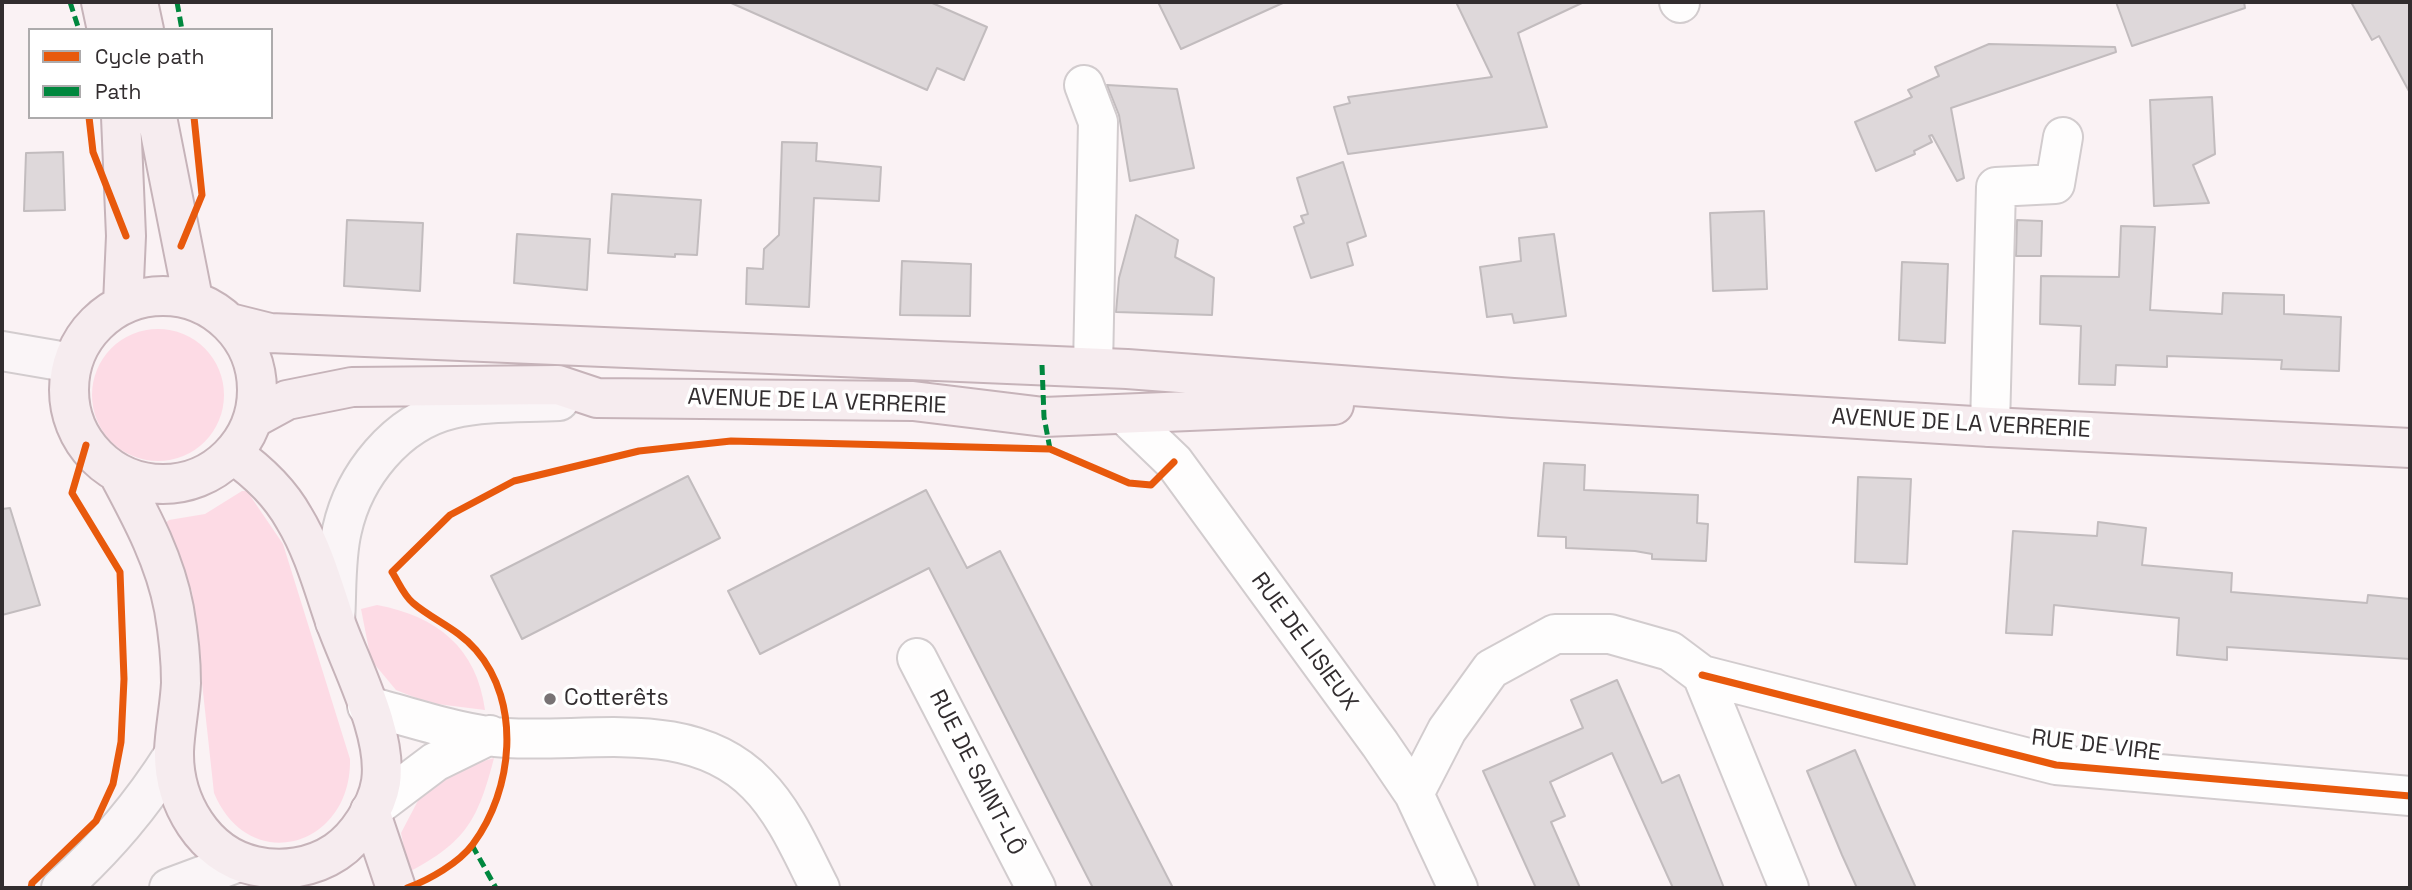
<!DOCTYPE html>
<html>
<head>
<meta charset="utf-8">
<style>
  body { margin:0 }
  #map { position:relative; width:2412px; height:890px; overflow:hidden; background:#faf2f4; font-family:"Space Grotesk",sans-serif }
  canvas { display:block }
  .frame { position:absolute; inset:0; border:4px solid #322d2f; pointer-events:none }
  .legend { position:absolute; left:28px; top:28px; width:245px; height:91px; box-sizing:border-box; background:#fff; border:2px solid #adabac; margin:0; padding:9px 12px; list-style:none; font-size:21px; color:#322d2f }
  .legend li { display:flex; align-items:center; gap:14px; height:35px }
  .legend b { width:35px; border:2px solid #adabac }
</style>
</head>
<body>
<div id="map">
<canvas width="2412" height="890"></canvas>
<div class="frame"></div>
<ul class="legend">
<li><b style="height:9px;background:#e8590c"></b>Cycle path</li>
<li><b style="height:9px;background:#00873e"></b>Path</li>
</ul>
</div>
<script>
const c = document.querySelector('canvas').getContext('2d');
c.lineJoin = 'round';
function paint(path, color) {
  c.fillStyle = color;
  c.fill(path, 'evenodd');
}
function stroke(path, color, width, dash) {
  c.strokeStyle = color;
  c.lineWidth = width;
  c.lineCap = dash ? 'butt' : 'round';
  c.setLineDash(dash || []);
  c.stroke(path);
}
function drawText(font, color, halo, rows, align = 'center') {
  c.font = font + ' "Space Grotesk",sans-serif';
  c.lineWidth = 7;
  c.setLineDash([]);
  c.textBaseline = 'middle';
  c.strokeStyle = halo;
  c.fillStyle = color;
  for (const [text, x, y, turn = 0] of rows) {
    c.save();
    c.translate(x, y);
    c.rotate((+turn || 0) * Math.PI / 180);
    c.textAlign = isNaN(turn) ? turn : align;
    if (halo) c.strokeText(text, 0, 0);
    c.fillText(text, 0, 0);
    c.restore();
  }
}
paint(new Path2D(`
  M92 395a66 66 0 1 1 132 0a66 66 0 1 1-132 0Z
  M242,491H247L283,544L350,759C352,847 249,877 214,793L192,591L163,525L169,520L205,514Z
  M377,605C437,616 477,648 485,710L429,703L396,690L371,660L361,609Z
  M494,758C478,820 466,842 409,872L401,833L423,791L450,771Z`), '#fddbe5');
const building = new Path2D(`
  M729,2H930L987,27L964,80L937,68L927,90Z
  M1158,2H1285L1181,49Z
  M1456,2H1584L1518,33L1547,127L1348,154L1334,107L1350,103L1348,97L1492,77Z
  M2116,2H2244L2245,8L2132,46Z
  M2351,2H2410V93L2379,36L2372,40Z
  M1989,44L2115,47L2116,52L1951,108L1964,178L1957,181L1932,135L1929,136L1932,142L1914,151L1915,154L1876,171L1855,122L1912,97L1908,90L1939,76L1935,67Z
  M1107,85L1177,89L1194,168L1130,181L1119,115Z
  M2212,97L2215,154L2193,165L2209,203L2154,206L2150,100Z
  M782,142L817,143L816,161L881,167L879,201L814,198L809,307L746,304L747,268L763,269L764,249L779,235Z
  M63,152L65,210L24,211L26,153Z
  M1343,162L1366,236L1347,243L1353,265L1311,278L1294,227L1304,223L1301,216L1308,214L1297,178Z
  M612,194L701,200L697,255L675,254V257L608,253Z
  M1764,211L1767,289L1713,291L1710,213Z
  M1136,215L1178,240L1175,257L1214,278L1212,315L1116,312L1119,278Z
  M347,220L423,223L420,291L344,286Z
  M2017,220L2042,221L2041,256H2016Z
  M2121,226L2155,227L2150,310L2222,314L2223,293L2284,295V314L2341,317L2339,371L2281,369L2282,360L2167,356V367L2116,365L2115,385L2079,384L2081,326L2040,324L2041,276L2119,277Z
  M517,234L590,239L587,290L514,283Z
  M1554,234L1566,316L1514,323L1512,314L1487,317L1480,267L1521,261L1519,238Z
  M902,261L971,264L970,316L900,315Z
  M1902,262L1948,264L1945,343L1899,340Z
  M1544,463L1585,465L1584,490L1698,495L1697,523L1708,524L1706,561L1652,559V554L1635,551L1566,548V537L1538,536Z
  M688,476L720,538L522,639L491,576Z
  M1858,477L1911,479L1907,564L1855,562Z
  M926,490L967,568L1000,551L1173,888H1093L929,568L760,654L728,591Z
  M10,508L40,605L2,615V509Z
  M2098,522L2146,528L2142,565L2232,573L2231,592L2367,603L2368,595L2410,599V659L2227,647V660L2177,655L2179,618L2054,605L2052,635L2006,633L2013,531L2097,536Z
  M1617,680L1662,783L1679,775L1724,888H1673L1612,753L1550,782L1565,816L1551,822L1580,888H1536L1483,771L1583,728L1571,700Z
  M1855,750L1880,808L1916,888H1857L1842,855L1807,771Z`);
paint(building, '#ded8da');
stroke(building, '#c2bcbe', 2);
const minor = new Path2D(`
  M1679,2L1680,3
  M1084,85L1098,122L1093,367
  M1124,414L1174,462L1380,744L1414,794L1458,888
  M1990,427L1996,187L2055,184L2063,137
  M917,658L1036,888
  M1702,675L2056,765L2410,796
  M367,706C412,717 461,735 507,738C590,743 692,717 757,784C785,812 802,853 820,888
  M1414,794L1447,730L1491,669L1555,634H1610L1670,651L1702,675L1789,888
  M370,811L435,762L490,735`);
const secondary = new Path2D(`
  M2,351L72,363
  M335,622C337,592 335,559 342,530C354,476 396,422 452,409C486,401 525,403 559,401
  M61,888C107,846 141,806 174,754
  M169,888L239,862`);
const primary = new Path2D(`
  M101,2L107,30
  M138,2L144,30
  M121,117L126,236L123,304
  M157,117L193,299
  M69 390a94 94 0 1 1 188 0a94 94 0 1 1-188 0Z
  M230,323L270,333L1127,369L1513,398L1990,427L2410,448
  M254,418L287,400L352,387L558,385L597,398L913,401L1044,417L1334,405
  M118,473C141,516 165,560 174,609C178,632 181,659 181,683C180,705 175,728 174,751C173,802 204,855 255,866C282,872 312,868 336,852C357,838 377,807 381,782C388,734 351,666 335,621C323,586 313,549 294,518C279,491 257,471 233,454
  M370,811L396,888`);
stroke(minor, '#d2ccce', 42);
stroke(secondary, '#d2ccce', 42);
stroke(primary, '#c6b3b9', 42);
stroke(minor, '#fefdfd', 38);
stroke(secondary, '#faf5f7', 38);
stroke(primary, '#f6ecef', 38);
stroke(new Path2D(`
  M70,2L79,30
  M177,2L182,30
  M1042,365L1044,417L1050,449
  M472,845L496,888`), '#00873e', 5, [10, 5]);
stroke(new Path2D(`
  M89,117L93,152L126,236
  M181,246L202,195L194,117
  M1702,675L2056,765L2410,796
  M31,888L32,883L96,821L113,784L121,742L124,679L120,572L72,493L86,445
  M407,888C429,880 459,863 473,844C513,790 522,703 476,650C458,629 433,620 413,603C404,596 398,581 392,572L450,515L514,481L639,451L731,441L1050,449L1129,483L1151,485L1174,462`), '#e8590c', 7);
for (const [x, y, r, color] of [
  [550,699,7,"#787274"]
]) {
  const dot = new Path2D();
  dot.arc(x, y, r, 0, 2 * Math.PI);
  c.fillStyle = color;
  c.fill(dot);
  stroke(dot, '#fff', 2.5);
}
drawText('23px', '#322d2f', '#fff', [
  ["AVENUE DE LA VERRERIE",817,402,2],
  ["AVENUE DE LA VERRERIE",1961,424,3],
  ["RUE DE LISIEUX",1304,642,54],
  ["RUE DE VIRE",2096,746,7],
  ["RUE DE SAINT-LÔ",976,773,63]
]);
drawText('23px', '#322d2f', '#fff', [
  ["Cotterêts",564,699]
], 'left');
</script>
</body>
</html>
